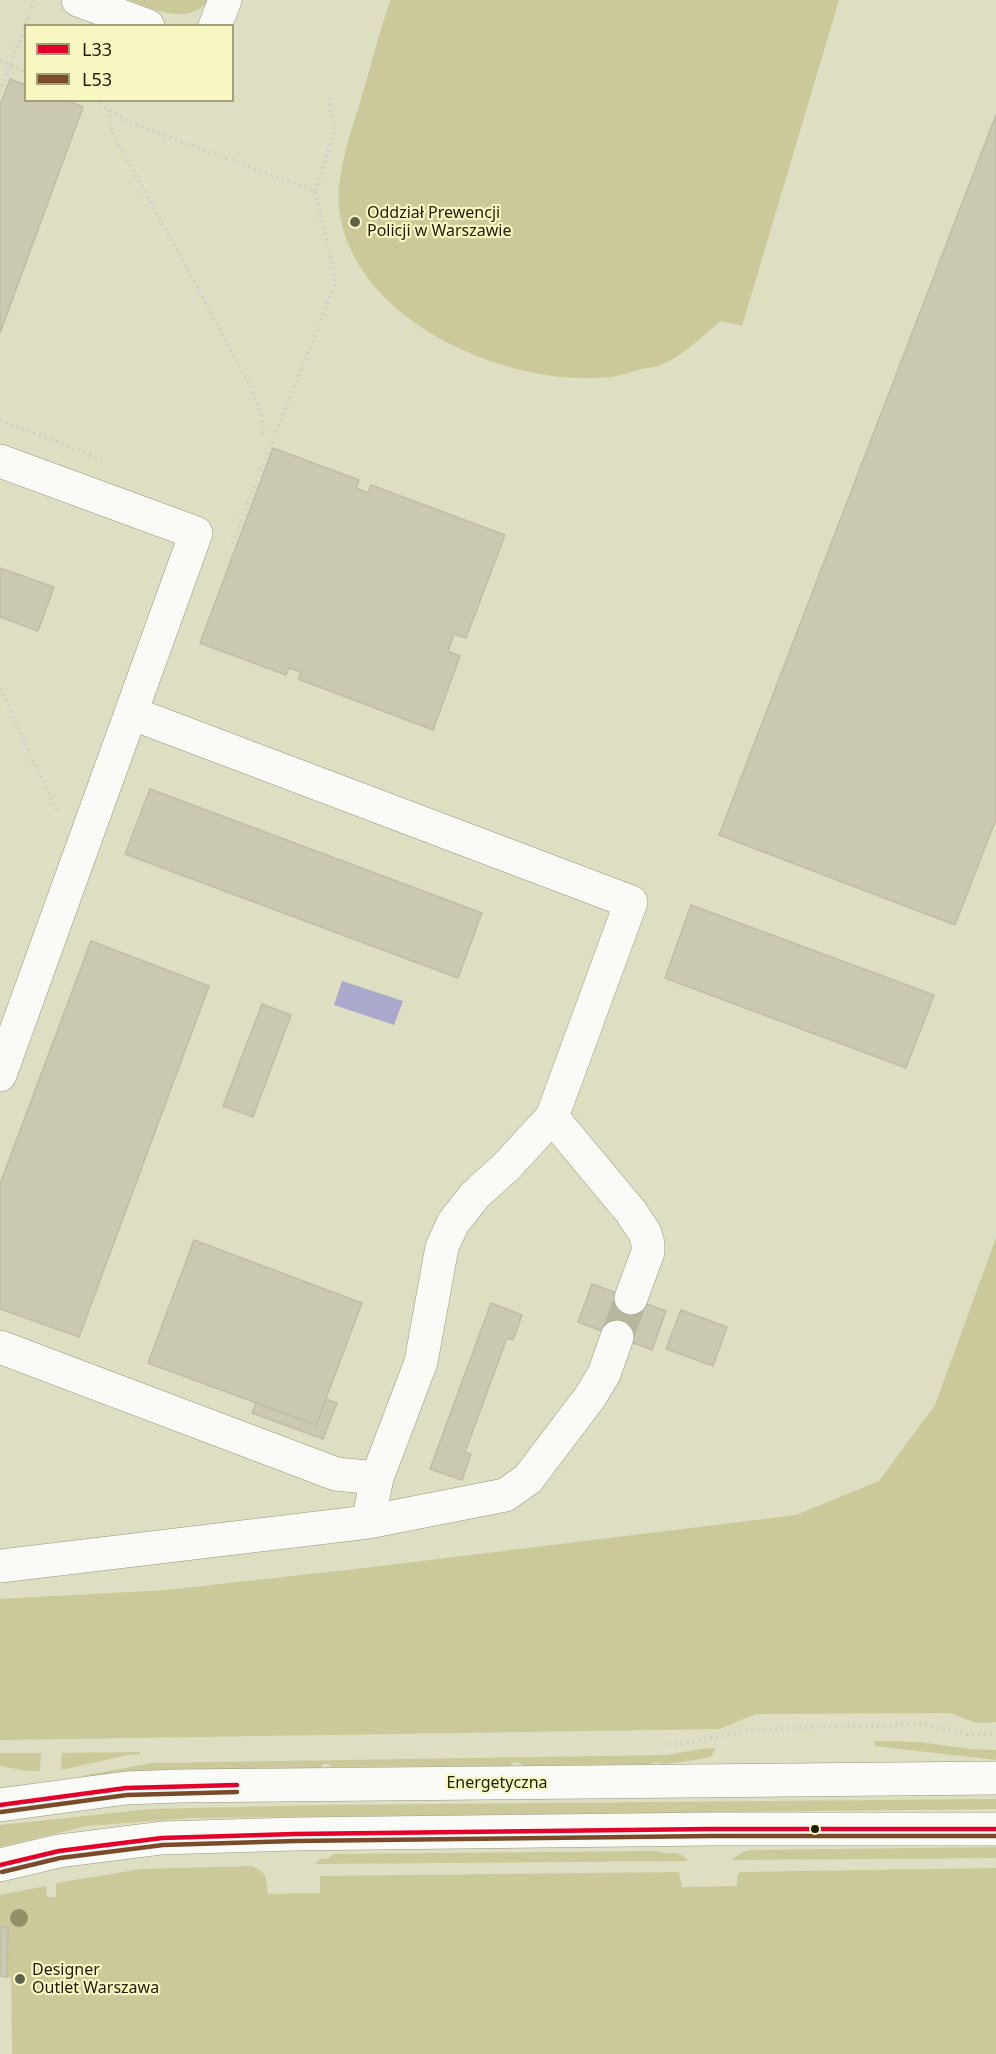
<!DOCTYPE html>
<html>
<head>
<meta charset="utf-8">
<style>
  body { margin:0 }
  #map { position:relative; width:996px; height:2054px; overflow:hidden; background:#dedec2; font-family:"Noto Sans",sans-serif }
  canvas { display:block }
  .legend { position:absolute; left:24px; top:24px; width:210px; height:78px; box-sizing:border-box; background:#f8f7c2; border:2px solid #a1a078; margin:0; padding:8px 10px; list-style:none; font-size:18px; color:#1e1d09 }
  .legend li { display:flex; align-items:center; gap:12px; height:30px }
  .legend b { width:30px; border:2px solid #a1a078 }
</style>
</head>
<body>
<div id="map">
<canvas width="996" height="2054"></canvas>
<ul class="legend">
<li><b style="height:8px;background:#e4002b"></b>L33</li>
<li><b style="height:8px;background:#7a4b2a"></b>L53</li>
</ul>
</div>
<script>
const c = document.querySelector('canvas').getContext('2d');
c.lineJoin = 'round';
function paint(path, color) {
  c.fillStyle = color;
  c.fill(path, 'evenodd');
}
function stroke(path, color, width, dash) {
  c.strokeStyle = color;
  c.lineWidth = width;
  c.lineCap = dash ? 'butt' : 'round';
  c.setLineDash(dash || []);
  c.stroke(path);
}
function drawText(font, color, halo, rows, align = 'center') {
  c.font = font + ' "Noto Sans",sans-serif';
  c.lineWidth = 4.5;
  c.setLineDash([]);
  c.textBaseline = 'middle';
  c.strokeStyle = halo;
  c.fillStyle = color;
  for (const [text, x, y, turn = 0] of rows) {
    c.save();
    c.translate(x, y);
    c.rotate((+turn || 0) * Math.PI / 180);
    c.textAlign = isNaN(turn) ? turn : align;
    if (halo) c.strokeText(text, 0, 0);
    c.fillText(text, 0, 0);
    c.restore();
  }
}
paint(new Path2D(`
  M128,0H209C187,27 153,9 128,0Z
  M390,0H839L742,326L721,321C703,335 684,355 663,364C656,367 648,368 641,369C631,372 620,376 610,377C513,388 367,327 342,225C331,183 350,136 362,96C371,64 380,32 390,0Z
  M996,1238V1722L976,1723L950,1713L756,1714L719,1729L0,1740V1599L166,1590L373,1567L796,1515L879,1481L935,1405Z
  M875,1741L920,1742L970,1749L996,1750V1760L875,1746Z
  M715,1748L711,1757L688,1761L664,1764L655,1762L651,1764L523,1766L520,1763L514,1762L510,1766L332,1767L328,1764H323L320,1768L158,1770L122,1774C118,1771 114,1771 110,1775L82,1778V1776L151,1763L666,1755L702,1749Z
  M140,1752V1754L128,1755L61,1770L62,1753Z
  M0,1753H41L40,1771H27L0,1766Z
  M996,1799V1809L191,1818L87,1826L0,1847V1825L150,1809L322,1805Z
  M996,1847V1858L732,1860L743,1852L752,1850Z
  M656,1851C669,1857 677,1847 688,1861L315,1864L321,1858L327,1859L334,1854Z
  M252,1866C268,1873 266,1878 268,1894L320,1893V1876L679,1872L682,1887L737,1886V1875L741,1872L996,1868V2054H12L11,1977H7L8,1927H0V1895L46,1886L47,1897H56V1883L141,1869Z`), '#cbc99a');
paint(new Path2D(`
  M342,981L403,1001L394,1025L334,1005Z`), '#aba9cb');
const building = new Path2D(`
  M10,79L26,85V100H67L83,107L0,333V105Z
  M996,115V819L955,925L719,835Z
  M273,448L359,480L356,488L368,493L371,485L505,535L466,638L454,634L448,651L460,656L433,730L298,679L301,672L289,668L286,675L200,643Z
  M0,568L54,587L38,631L0,617Z
  M150,789L482,913L458,978L125,854Z
  M691,905L934,995L906,1068L665,978Z
  M91,941L209,986L79,1337L0,1309V1184Z
  M262,1004L291,1015L253,1117L223,1106Z
  M194,1240L362,1303L316,1425L148,1363Z
  M592,1284L666,1311L652,1350L578,1322Z
  M491,1303L522,1315L513,1340L507,1338L465,1452L471,1454L462,1480L430,1469Z
  M681,1310L727,1327L713,1366L666,1349Z
  M326,1399L337,1403L323,1439L252,1413L256,1403L316,1425Z
  M0,1927H8L7,1977L0,1976Z`);
paint(building, '#cbc8b2');
stroke(building, '#c0bca6', 1.5);
stroke(new Path2D(`
  M617,1337L631,1298`), '#b8b79d', 33, [33, 16]);
const minor = new Path2D(`
  M78,0L148,26
  M215,26L225,0
  M0,461L196,533L0,1075
  M131,713L631,902L552,1117L507,1166L475,1195L453,1223L442,1247L421,1362L377,1478L368,1522
  M552,1117L631,1212L645,1233L648,1244V1252L631,1298
  M0,1347L336,1474L377,1478
  M0,1566L368,1522L505,1495L528,1479L590,1397L604,1374L617,1337
  M0,1805L126,1788L179,1786L996,1778
  M0,1865L59,1851L162,1838L295,1834L710,1829H996`);
stroke(minor, '#95957f', 34);
stroke(new Path2D(`
  M0,61L26,71
  M0,92L35,0
  M95,100L128,122L315,191L336,282L231,546
  M108,110L113,133L250,385L261,413L263,434
  M315,191L336,126L330,110V94
  M0,420L104,460
  M0,689L58,813
  M669,1744H681L758,1729L922,1724L967,1734H996`), '#cfcfc5', 4, [1.5, 4.5]);
stroke(minor, '#fafaf6', 33);
stroke(new Path2D(`
  M0,1805L126,1788L237,1785
  M0,1865L59,1851L162,1838L295,1834L710,1829H996`), '#e4002b', 4.5);
stroke(new Path2D(`
  M1,1812L127,1795L237,1792
  M2,1872L60,1858L163,1845L295,1841L710,1836H996`), '#7a4b2a', 4.5);
c.fillStyle = '#919067';
for (const [x, y] of [
  [19,1918]
]) {
  c.beginPath();
  c.arc(x, y, 9, 0, 2 * Math.PI);
  c.fill();
}
for (const [x, y, r, color] of [
  [355,222,6,"#61614a"],
  [815,1829,5,"#1e1d09"],
  [20,1979,6,"#61614a"]
]) {
  const dot = new Path2D();
  dot.arc(x, y, r, 0, 2 * Math.PI);
  c.fillStyle = color;
  c.fill(dot);
  stroke(dot, '#f8f7c2', 2);
}
drawText('16px', '#1e1d09', '#f8f7c2', [
  ["Oddział Prewencji",367,213],
  ["Policji w Warszawie",367,231],
  ["Designer",32,1970],
  ["Outlet Warszawa",32,1988]
], 'left');
drawText('16px', '#1e1d09', '#f8f7c2', [
  ["Energetyczna",497,1783]
]);
</script>
</body>
</html>
